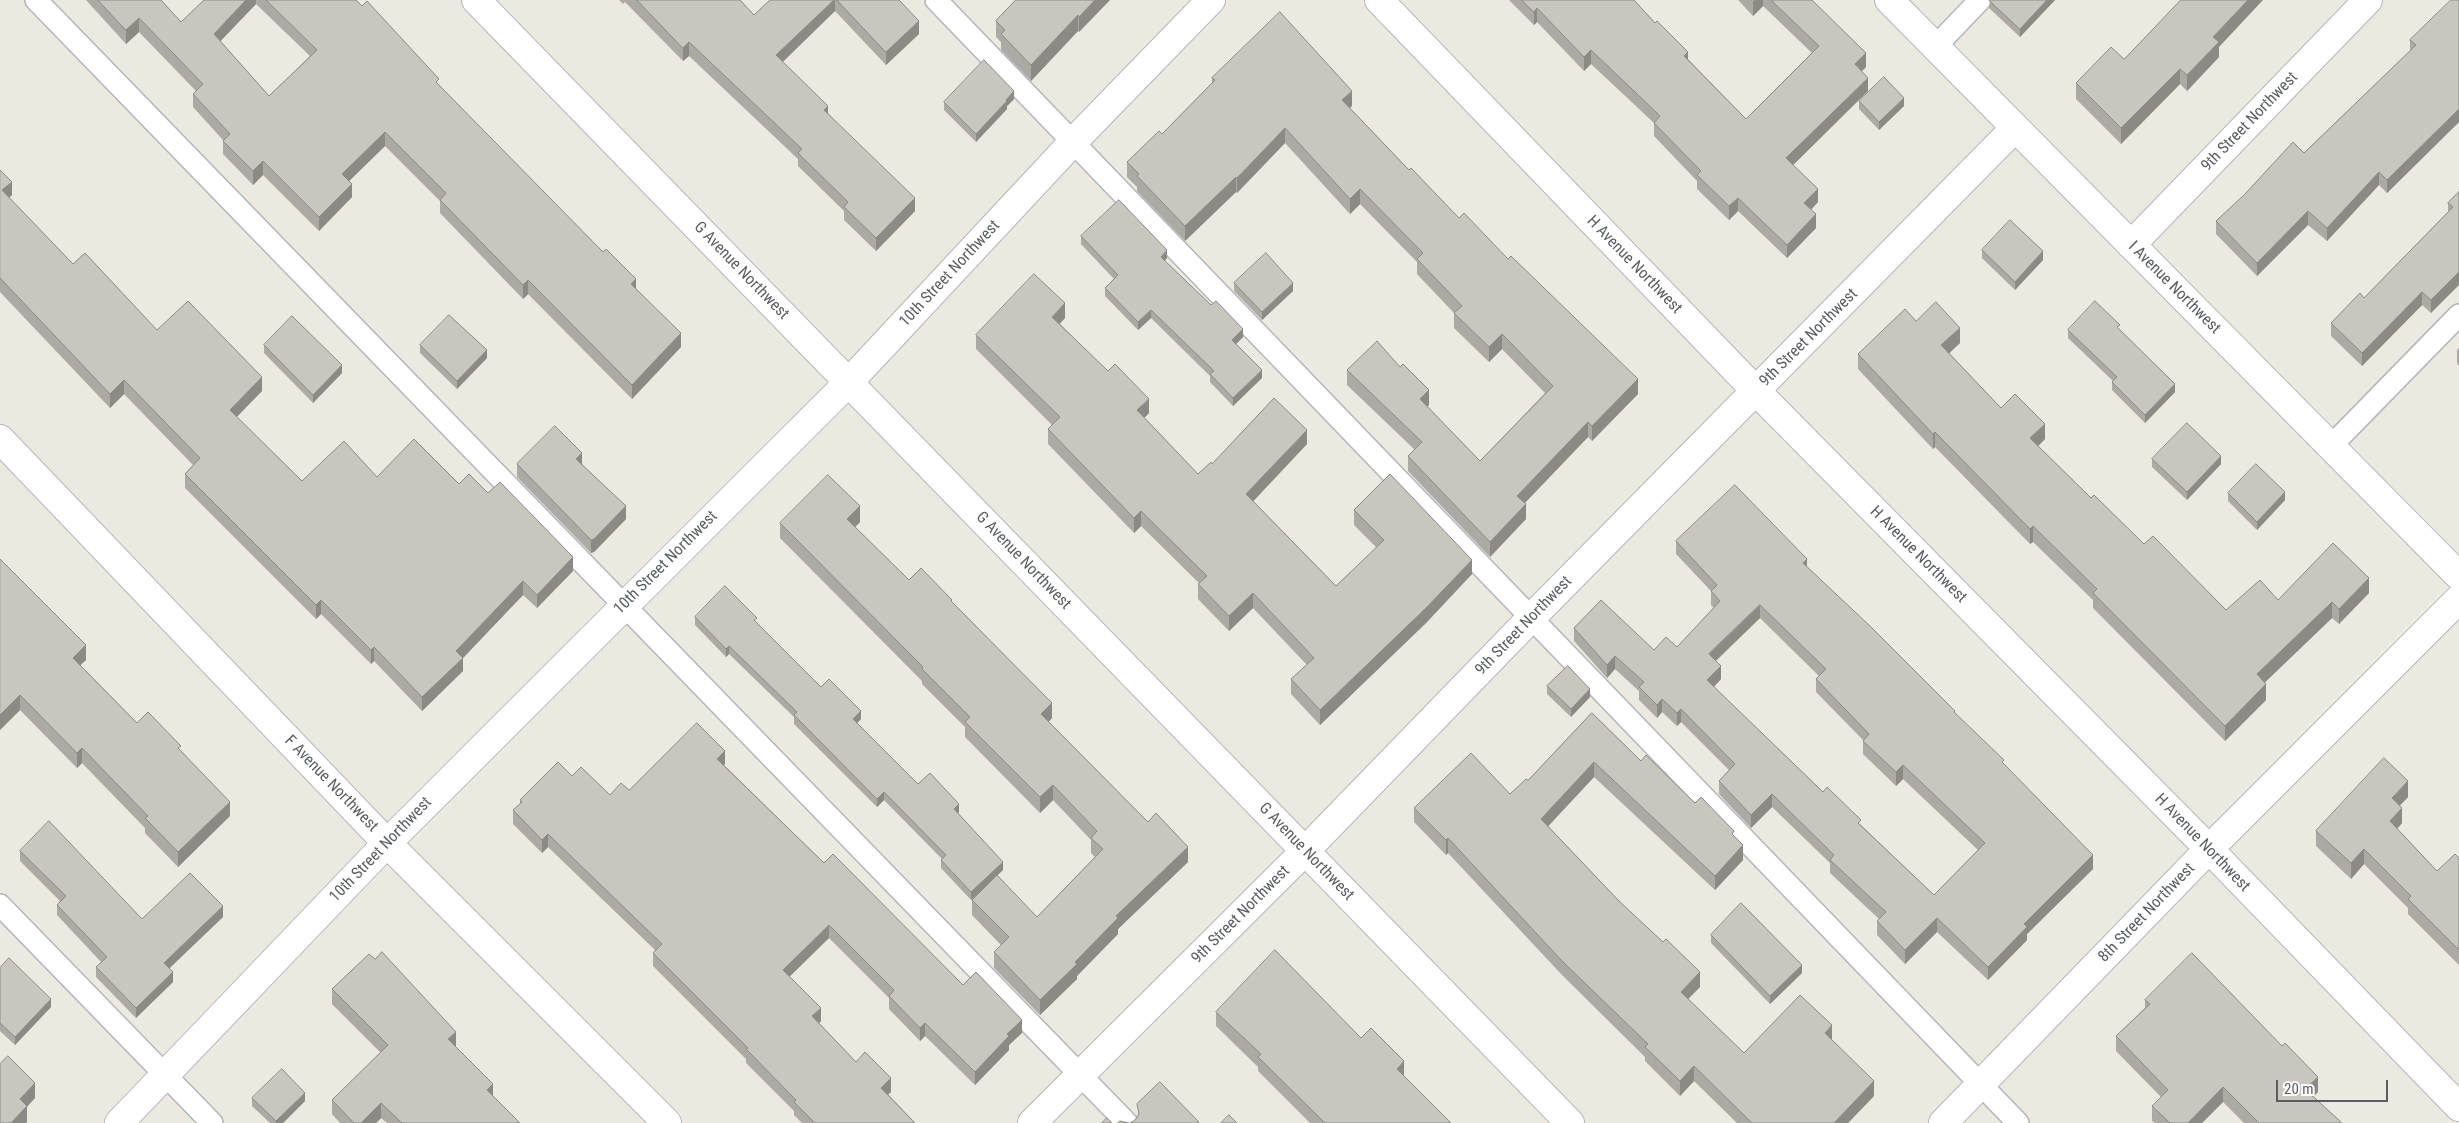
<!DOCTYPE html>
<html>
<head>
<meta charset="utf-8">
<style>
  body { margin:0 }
  #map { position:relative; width:2459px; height:1123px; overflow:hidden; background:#ece9e0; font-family:"Roboto Condensed",sans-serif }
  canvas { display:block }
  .scale { position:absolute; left:2276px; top:1080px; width:112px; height:22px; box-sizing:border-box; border:2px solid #595d61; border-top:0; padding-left:6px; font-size:15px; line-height:18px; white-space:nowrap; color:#595d61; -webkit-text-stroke:4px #fff; paint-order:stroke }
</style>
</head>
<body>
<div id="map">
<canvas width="2459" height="1123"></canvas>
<div class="scale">20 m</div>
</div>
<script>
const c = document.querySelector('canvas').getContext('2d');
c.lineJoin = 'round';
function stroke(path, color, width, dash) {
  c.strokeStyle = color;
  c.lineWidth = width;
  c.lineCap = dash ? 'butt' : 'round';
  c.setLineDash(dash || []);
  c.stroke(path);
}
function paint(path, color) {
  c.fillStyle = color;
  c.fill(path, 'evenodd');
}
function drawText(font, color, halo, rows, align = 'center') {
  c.font = font + ' "Roboto Condensed",sans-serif';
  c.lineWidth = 4;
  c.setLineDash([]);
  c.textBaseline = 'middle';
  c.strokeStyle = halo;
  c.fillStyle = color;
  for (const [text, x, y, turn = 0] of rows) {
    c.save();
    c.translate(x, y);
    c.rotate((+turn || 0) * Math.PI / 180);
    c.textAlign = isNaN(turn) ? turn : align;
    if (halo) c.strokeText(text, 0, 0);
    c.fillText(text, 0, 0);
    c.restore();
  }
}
const service = new Path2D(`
  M36,0L1127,1123
  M936,0L2018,1123
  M1935,47L1980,0
  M2330,447L2459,315
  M0,905L212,1123`);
const minor = new Path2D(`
  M476,0L1570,1123
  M1379,0L1756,391L2209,849L2459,1107
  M1889,0L2459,576
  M2131,245L2368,0
  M119,1123L387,843L849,382L1073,142L1211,0
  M1032,1123L1305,851L1531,618L2015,128
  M1943,1123L2209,849L2459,599`);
const secondary = new Path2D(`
  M0,439L387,843L667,1123`);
stroke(service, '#b3b7bb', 24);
stroke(minor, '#b3b7bb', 30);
stroke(secondary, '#b4b8bd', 30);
stroke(service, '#fff', 21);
stroke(minor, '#fff', 28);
stroke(secondary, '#fff', 28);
paint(new Path2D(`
  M86,0H161L181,22L204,0H356L439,85L636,288L681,347L632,399L528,294L523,299L440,213V201L385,146L349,181L352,197L319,231L263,175L253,185L223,154V140L193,107V94L196,91L139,32L126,44ZM256,4L310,56L269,96L220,41Z
  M619,0H740L754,15L770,0H899L919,34L886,65L835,11L783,62L828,113L915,211L876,251L844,220V211L798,166V159L689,56L683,61L625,2L623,4Z
  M1016,0H1110L1079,32L1078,31L1031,81L1001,50V42L996,37V21Z
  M1509,0H1634L1688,59L1746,119L1812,53L1763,6L1753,16L1738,0H1812L1866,67L1861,71L1868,91L1793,165L1818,202L1811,210L1816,228L1787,258L1738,211L1729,220L1697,189V181L1654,136V123L1591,64L1584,71L1537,22L1534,25Z
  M1990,0H2055L2020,37L1989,8Z
  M2459,0V122L2387,193L2379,185L2327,241L2308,225L2257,276L2216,234V221L2304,153L2410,51V40Z
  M2219,47V57L2187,91L2180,84L2121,144L2076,99V83L2124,59Z
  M1212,78L1352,106L1350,108L1409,170L1638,394L1592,441L1588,437L1525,503L1526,519L1490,557L1408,471V456L1415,450L1347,385V370L1429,405L1427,406L1480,461L1545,393L1502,349L1489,362L1454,328V313L1417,274V262L1360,204L1350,214L1285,143L1237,193L1236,192L1185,241L1137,191V187L1127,177V162L1162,134L1212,83Z
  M1014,99L1007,106V109L976,142L944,110V102Z
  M1859,101L1904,106L1879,130L1859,109Z
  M0,170L12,195L9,198L73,264L157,330L262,391L236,417L302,481L377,477L459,484L488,493L573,571L537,608L523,595L463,658V671L422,711L374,661L371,664L321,614L316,619L185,488V474L193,465L124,394L110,408L0,292Z
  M2459,192L2431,313L2422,305L2362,366L2331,336V323L2364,298L2448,212V203Z
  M1081,236L1167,258L1165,261L1243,337L1236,344L1262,378L1233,406L1210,382V376L1151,318L1138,330L1105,296V288L1114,279L1081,244Z
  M1982,250L2043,260L2015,290L1982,258Z
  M1234,283L1293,291L1262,320L1234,291Z
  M1065,318L1060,324L1149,413L1144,418L1198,474L1212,464L1307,444L1253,501L1336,586L1377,548L1354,525V510L1472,574L1426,623L1320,725L1291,694V679L1307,665L1253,608L1229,631L1198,599V584L1199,583L1141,526L1134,533L1048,444V429L1052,425L976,349V335Z
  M1916,321L1960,343L1949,353L2001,408L2045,439L2038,446L2091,498L2144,544L2226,610L2278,600L2369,593L2339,624L2332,618L2265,682L2266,700L2225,741L2093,608V600L2033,542L2030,544L1935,447L1933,449L1858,369V354Z
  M2068,330H2120L2175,392L2145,423L2112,390V382L2113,381L2068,338Z
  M264,345L342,373L313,403L264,353Z
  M420,345L487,358L457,389L420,353Z
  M2459,348V366L2457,363V350Z
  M2152,459L2221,464L2187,500L2152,467Z
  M517,464H582L626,519L594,552L591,553L517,477Z
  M2228,493L2285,500L2257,530L2228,501Z
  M860,522L855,527L909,580L952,603L1052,718L1048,722L1188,862L1118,929V934L1077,976V979L1040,1015L994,968V952L1001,945L972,915V900L1037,917L1095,857L1091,853V840L1053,800L1040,813L965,737V727L922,684V681L780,538V523Z
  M1676,541L1807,567L1955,713L2004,764L2093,869L2027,934V940L1988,980L1937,932L1905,964L1877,935V921L1879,919L1830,873V863L1772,807L1751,828L1719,794V781L1729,770L1681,722L1677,726L1662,712L1657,718L1639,700V691L1615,669L1607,678L1574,641V628L1654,650L1677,647L1714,608L1711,605V591L1676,554ZM1760,618L1819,676L1816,679V692L1863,740V754L1896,786L1903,779L1978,850L1934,895L1861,825L1823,792L1714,687L1721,679L1716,661Z
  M0,559L86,660L80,665L137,723L181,751L230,816L178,867L145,833V828L82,763L77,768L20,710L0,730Z
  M695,617L757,623L821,687L861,719L857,723L918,784L959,812L958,813L1003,870L971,900L941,868V860L942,859L884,800L877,807L794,724V717L729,654L726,657L695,625Z
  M1547,686L1590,697L1571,717L1547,694Z
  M1592,713L1641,761L1695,803L1734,836L1743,860L1715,890L1594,777L1548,826L1700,987L1688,999L1744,1053L1832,1040L1874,1096L1848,1123H1737L1694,1081L1680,1096L1645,1061V1057L1562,975L1448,853L1446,855L1414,822V808L1510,794L1528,780Z
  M725,764L724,765L824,863L963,985L1022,1033L1009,1045V1050L975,1085L925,1036L920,1041L889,1009V998L829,938L789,977L821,1021L819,1023L856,1062L891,1092L888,1094L915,1123H802L794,1115V1111L746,1063V1059L653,966V953L655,950L548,847L542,853L513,824V810L520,804V800L572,776L610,795Z
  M2408,797L2399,806L2402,823L2397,829L2437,871L2459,858V965L2408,914V908L2364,864L2351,879L2316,846V831Z
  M20,851L142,919L223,917L170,968L173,982L136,1018L96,977V967L101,962L57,915V905L60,901L20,861Z
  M1711,935L1802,973L1770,1004L1711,943Z
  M0,968L51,1007L15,1045L0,1031Z
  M332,989L456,1047L493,1096L520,1123H387L381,1118L376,1123H340L332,1114V1100L381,1053L332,1004Z
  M2145,1000L2318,1092L2313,1097L2342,1123H2244L2223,1102L2202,1123H2155L2152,1121V1106L2161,1097L2116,1051V1036L2145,1008Z
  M1216,1012L1361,1038L1404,1076L1451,1123H1310L1258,1071V1067L1216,1026Z
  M252,1098L305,1101L283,1123H270L252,1106Z`), '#ada9a4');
paint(new Path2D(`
  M246,0H256V4L214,48V34Z
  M834,0H835V11L776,68V55Z
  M1095,0H1110L1079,32V17Z
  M1755,0H1763V6L1753,16V2Z
  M2047,0H2055L2020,37V29Z
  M2248,0H2263L2219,47V57L2187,91V75L2213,37Z
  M1537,8V22L1534,25V12Z
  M1078,15V31L1031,81V65Z
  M139,18V32L126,44V30Z
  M919,21V34L886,65V52Z
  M689,42V56L683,61V48Z
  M1591,50V64L1584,71V57Z
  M1688,52V65L1684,56Z
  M1866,53V67L1855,78V64Z
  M2180,69V84L2121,144V128Z
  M1868,78V91L1786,172V158Z
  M1014,91V99L1007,106V109L976,142V134Z
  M1352,91V106L1342,115V100Z
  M1904,98V106L1879,130V122Z
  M828,106V119L824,110Z
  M2459,109V122L2387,193V180Z
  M1285,128V143L1237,193V178Z
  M385,132V146L342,188V174Z
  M263,161V175L253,185V171Z
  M2379,172V185L2327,241V228Z
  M1236,177V192L1185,241V226Z
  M12,182V195L2,204V190Z
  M352,184V197L319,231V217Z
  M1360,189V204L1350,214V199Z
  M1818,189V202L1804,217V203Z
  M915,198V211L876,251V238Z
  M1738,198V211L1729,220V206Z
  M2308,211V225L2257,276V263Z
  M1816,214V228L1787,258V245Z
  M1167,250V258L1161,265V257Z
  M2043,251V260L2015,290V282Z
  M2459,272V285L2431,313V300Z
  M636,279V293L631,284Z
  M528,280V294L523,299V285Z
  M1293,283V291L1262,320V312Z
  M2422,292V305L2362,366V353Z
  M1065,303V318L1052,331V317Z
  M1151,310V318L1138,330V322Z
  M1960,328V343L1941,361V345Z
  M1243,329V337L1232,348V340Z
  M681,333V347L632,399V385Z
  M1502,334V349L1489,362V347Z
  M487,350V358L457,389V381Z
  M342,365V373L313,403V395Z
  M1262,370V378L1233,406V398Z
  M262,377V391L230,424V410Z
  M1638,379V394L1592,441V426Z
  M124,380V394L110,408V394Z
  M2175,384V392L2145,423V415Z
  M1429,390V405L1420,414V399Z
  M1149,399V413L1137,425V410Z
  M1588,422V437L1517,511V496Z
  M2045,424V439L2030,454V438Z
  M1307,430V444L1246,509V494Z
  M1935,432V447L1933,449V434Z
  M582,453V466L576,459Z
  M2221,456V464L2187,500V492Z
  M2285,492V500L2257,530V522Z
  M1526,504V519L1490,557V542Z
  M626,506V519L594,552L591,553V540Z
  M860,506V522L847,535V519Z
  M1141,511V526L1134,533V518Z
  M2033,526V542L2030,544V529Z
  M573,557V571L537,608V595Z
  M1807,559V572L1803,563Z
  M1472,560V574L1426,623L1320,725V710Z
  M2369,578V593L2339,624V609Z
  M523,581V595L462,659L463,658V671L422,711V697L456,651Z
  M1253,593V608L1229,631V616Z
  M321,600V614L316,619V605Z
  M2332,602V618L2257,690V674Z
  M1760,605V618L1709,667V654Z
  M86,645V660L73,672V658Z
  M729,646V654L726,657V649Z
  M374,647V661L371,664V650Z
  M1615,656V669L1607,678V665Z
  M1721,666V679L1707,694V680Z
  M2266,684V700L2225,741V726Z
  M1590,689V697L1571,717V709Z
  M20,695V710L0,730V715Z
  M1662,699V712L1657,718V705Z
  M1052,703V718L1041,730V714Z
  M1681,709V722L1677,726V713Z
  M861,711V719L853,727V719Z
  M82,748V763L77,768V753Z
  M725,751V764L717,772V759Z
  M1594,762V777L1541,834V819Z
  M1903,765V779L1896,786V772Z
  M2408,781V797L2392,814V798Z
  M1053,785V800L1040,813V797Z
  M884,792V800L877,807V799Z
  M1772,794V807L1751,828V815Z
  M230,802V816L178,867V852Z
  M959,804V812L954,817V809Z
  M2402,808V823L2390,837V821Z
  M548,834V847L542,853V840Z
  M1448,838V853L1446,855V840Z
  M1743,845V860L1715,890V876Z
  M1188,847V862L1118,929V934L1077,976V979L1040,1015V1000L1075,962L1116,916Z
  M2364,849V864L2351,879V863Z
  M2093,855V869L2027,934V940L1988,980V967L2024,924Z
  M1003,862V870L971,900V892Z
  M223,906V917L164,973V963Z
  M1937,918V932L1905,964V950Z
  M829,925V938L783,983V970Z
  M1802,965V973L1770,1004V996Z
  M173,972V982L136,1018V1008Z
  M1700,972V987L1681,1006V992Z
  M51,999V1007L15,1045V1037Z
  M821,1008V1021L812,1029V1016Z
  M1022,1020V1033L1009,1045V1050L975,1085V1072L1007,1034Z
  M925,1023V1036L920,1041V1028Z
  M1832,1025V1040L1825,1048V1033Z
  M456,1032V1047L448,1039Z
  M1404,1061V1076L1397,1069Z
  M1694,1066V1081L1680,1096V1081Z
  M2318,1077V1092L2305,1104V1089Z
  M891,1078V1092L881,1101V1088Z
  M1874,1081V1096L1848,1123H1834Z
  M35,1083V1098L27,1107V1122L26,1123H11L20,1099Z
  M493,1084V1099L487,1090Z
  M2223,1087V1102L2202,1123H2188Z
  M305,1093V1101L283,1123H276V1121Z
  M381,1103V1118L376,1123H361Z`), '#8d8a86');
const building = new Path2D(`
  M98,0H161L181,22L204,0H246L214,34L269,96L317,50L266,0H356L362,6L367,1L439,79L436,82L603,252L606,249L636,279L631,284L681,333L632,385L528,280L523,285L440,200L446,193L385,132L342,174L352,184L319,217L263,161L253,171L223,141L230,134L193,94L203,84L139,18L126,30Z
  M637,0H740L754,15L770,0H834L776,55L828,106L824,110L915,198L876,238L844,207L848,202L798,153L802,149L689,42L683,48Z
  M837,0H899L919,21L886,52Z
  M1016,0H1095L1079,17L1078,15L1031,65L1001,34L1005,30L996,21Z
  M1522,0H1634L1655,23L1657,21L1688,52L1684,56L1746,119L1819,46L1771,0H1812L1866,53L1855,64L1868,78L1786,158L1818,189L1804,203L1816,214L1787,245L1738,198L1729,206L1697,175L1701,171L1654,123L1660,116L1591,50L1584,57L1537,8L1534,12Z
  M1989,0H2047L2020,29Z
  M2181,0H2248L2213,37L2219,42L2187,75L2180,69L2121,128L2076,83L2111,47L2124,59Z
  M2451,0H2459V109L2387,180L2379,172L2327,228L2308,211L2257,263L2216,221L2245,194L2293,142L2304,153L2416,45L2410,40Z
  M1280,12L1352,91L1342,100L1409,170L1411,168L1459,218L1464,213L1508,259L1511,256L1638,379L1592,426L1588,422L1517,496L1526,504L1490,542L1408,456L1422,442L1347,370L1377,341L1400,367L1403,364L1429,390L1420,399L1480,461L1553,386L1502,334L1489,347L1454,313L1462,306L1417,259L1423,253L1360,189L1350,199L1285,128L1237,178L1236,177L1185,226L1137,176L1139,174L1127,162L1159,131L1162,134L1215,80L1212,78Z
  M984,60L1014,91L1006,100L1007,101L976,134L944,102Z
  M1884,77L1904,98L1879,122L1859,101Z
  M0,170L12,182L2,190L73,264L85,253L157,330L188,301L262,377L230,410L302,481L344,441L377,477L414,439L459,484L469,474L488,493L500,482L573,557L537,595L523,581L456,651L463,658L422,697L374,647L371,650L321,600L316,605L185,474L200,458L124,380L110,394L0,278Z
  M2459,192V272L2431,300L2422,292L2362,353L2331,323L2360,293L2364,298L2453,207L2448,203Z
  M1119,200L1167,250L1161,257L1211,305L1216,301L1243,329L1232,340L1262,370L1233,398L1210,374L1214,371L1151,310L1138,322L1105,288L1118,275L1081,236Z
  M2010,220L2043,251L2015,282L1982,250Z
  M1266,253L1293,283L1262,312L1234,283Z
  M1034,274L1065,303L1052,317L1108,371L1115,364L1149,399L1137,410L1198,474L1211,462L1212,464L1274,398L1307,430L1246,494L1336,586L1384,540L1354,510L1390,474L1472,560L1426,608L1320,710L1291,679L1314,658L1253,593L1229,616L1198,584L1207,576L1141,511L1134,518L1048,429L1060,417L976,335Z
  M2095,301L2120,325L2117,327L2175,384L2145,415L2112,382L2117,377L2068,330Z
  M1936,302L1960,328L1941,345L2001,408L2015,394L2045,424L2030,438L2091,498L2094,495L2144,544L2153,536L2226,610L2260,580L2278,600L2333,543L2369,578L2339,609L2332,602L2257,674L2266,684L2225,726L2093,593L2097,589L2033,526L2030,529L1935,432L1933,434L1858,354L1905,309L1916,321Z
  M449,315L487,350L457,381L420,345Z
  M292,316L342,365L313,395L264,345Z
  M2187,423L2221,456L2187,492L2152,459Z
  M555,426L582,453L576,459L626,506L594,539L591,540L517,464Z
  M2256,464L2285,492L2257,522L2228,493Z
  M828,475L860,506L847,519L909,580L921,568L952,600L951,601L1052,703L1041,714L1148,822L1156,813L1188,847L1116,916L1118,918L1075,962L1077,964L1040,1000L994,952L1009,937L972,900L997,875L1037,917L1103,849L1091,838L1097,831L1053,785L1040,797L965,722L970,717L922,669L923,667L780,523Z
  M1735,485L1807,559L1803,563L1870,626L1955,711L1954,712L2004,760L2002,762L2093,855L2024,924L2027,927L1988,967L1937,918L1905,950L1877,921L1886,912L1830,860L1834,855L1772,794L1751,815L1719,781L1735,764L1681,709L1677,713L1662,699L1657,705L1639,687L1644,682L1615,656L1607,665L1574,628L1601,600L1654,650L1666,637L1677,647L1720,601L1711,591L1717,585L1676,541ZM1760,605L1826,669L1816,679L1869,734L1863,741L1896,772L1903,765L1985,843L1934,895L1858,823L1861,820L1827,787L1823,792L1707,680L1721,666L1709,654Z
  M0,559L86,645L73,658L137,723L148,712L181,746L178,748L230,802L178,852L145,818L148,816L82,748L77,753L20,695L0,715Z
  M725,586L757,618L754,620L821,687L829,679L861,711L853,719L918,784L930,773L959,804L954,809L1003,862L971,892L941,860L946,855L884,792L877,799L794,715L797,712L729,646L726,649L695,617Z
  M1568,666L1590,689L1571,709L1547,686Z
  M1592,713L1641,761L1646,755L1695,803L1701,797L1734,831L1732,834L1743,845L1715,876L1594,762L1541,819L1619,901L1663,942L1666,939L1700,972L1681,992L1744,1053L1800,995L1832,1025L1825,1033L1874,1081L1834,1123H1752L1694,1066L1680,1081L1645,1047L1648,1044L1562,961L1448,838L1446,840L1414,808L1471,753L1510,794L1526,779L1528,780Z
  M697,723L725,751L717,759L824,863L833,854L963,985L976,972L1022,1020L1007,1034L1009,1036L975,1072L925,1023L920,1028L889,996L894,990L829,925L783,970L821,1008L812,1016L856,1062L865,1052L891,1078L881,1088L915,1123H815L794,1102L796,1100L746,1049L748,1048L653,953L662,944L548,834L542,840L513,810L522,802L520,800L558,762L572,776L581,767L610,795L621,783L629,790Z
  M2384,758L2408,781L2392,798L2402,808L2390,821L2437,871L2455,854L2459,858V950L2408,899L2411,896L2364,849L2351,863L2316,831Z
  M49,821L142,919L190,873L223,906L164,963L173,972L136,1008L96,967L107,957L57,905L66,896L20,851Z
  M1741,903L1802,965L1770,996L1711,935Z
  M1275,950L1361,1038L1371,1028L1404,1061L1397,1069L1451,1123H1325L1258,1057L1261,1054L1216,1012Z
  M382,952L456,1032L448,1039L493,1084L487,1090L520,1123H402L381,1103L361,1123H354L332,1100L388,1045L332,989L369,954L375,959Z
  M2192,953L2282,1046L2285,1043L2318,1077L2305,1089L2342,1123H2259L2223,1087L2188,1123H2170L2152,1106L2168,1090L2116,1036L2150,1004L2145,1000Z
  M9,958L51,999L15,1037L0,1023V968Z
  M8,1056L35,1083L20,1099L27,1106L11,1123H0V1064Z
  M282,1069L305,1093L276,1121L252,1098Z
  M1160,1082L1199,1122L1198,1123H1130L1135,1120L1139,1114L1137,1104Z
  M1229,1115L1237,1123H1221Z
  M1107,1118L1112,1123H1102Z
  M1120,1121L1129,1123H1118Z`);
paint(building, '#c9c5bf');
stroke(building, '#8d8a86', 1);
drawText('16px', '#595d61', '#fff', [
  ["9th Street Northwest",2250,122,-46],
  ["H Avenue Northwest",1634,265,46],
  ["G Avenue Northwest",741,271,46],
  ["10th Street Northwest",950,274,-47],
  ["I Avenue Northwest",2174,288,45],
  ["9th Street Northwest",1809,338,-45],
  ["H Avenue Northwest",1918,555,45],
  ["G Avenue Northwest",1023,561,46],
  ["10th Street Northwest",666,563,-45],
  ["9th Street Northwest",1524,626,-46],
  ["F Avenue Northwest",331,784,46],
  ["H Avenue Northwest",2202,843,46],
  ["10th Street Northwest",381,850,-46],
  ["G Avenue Northwest",1306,852,46],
  ["8th Street Northwest",2147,913,-46],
  ["9th Street Northwest",1241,915,-45]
]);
</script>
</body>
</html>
